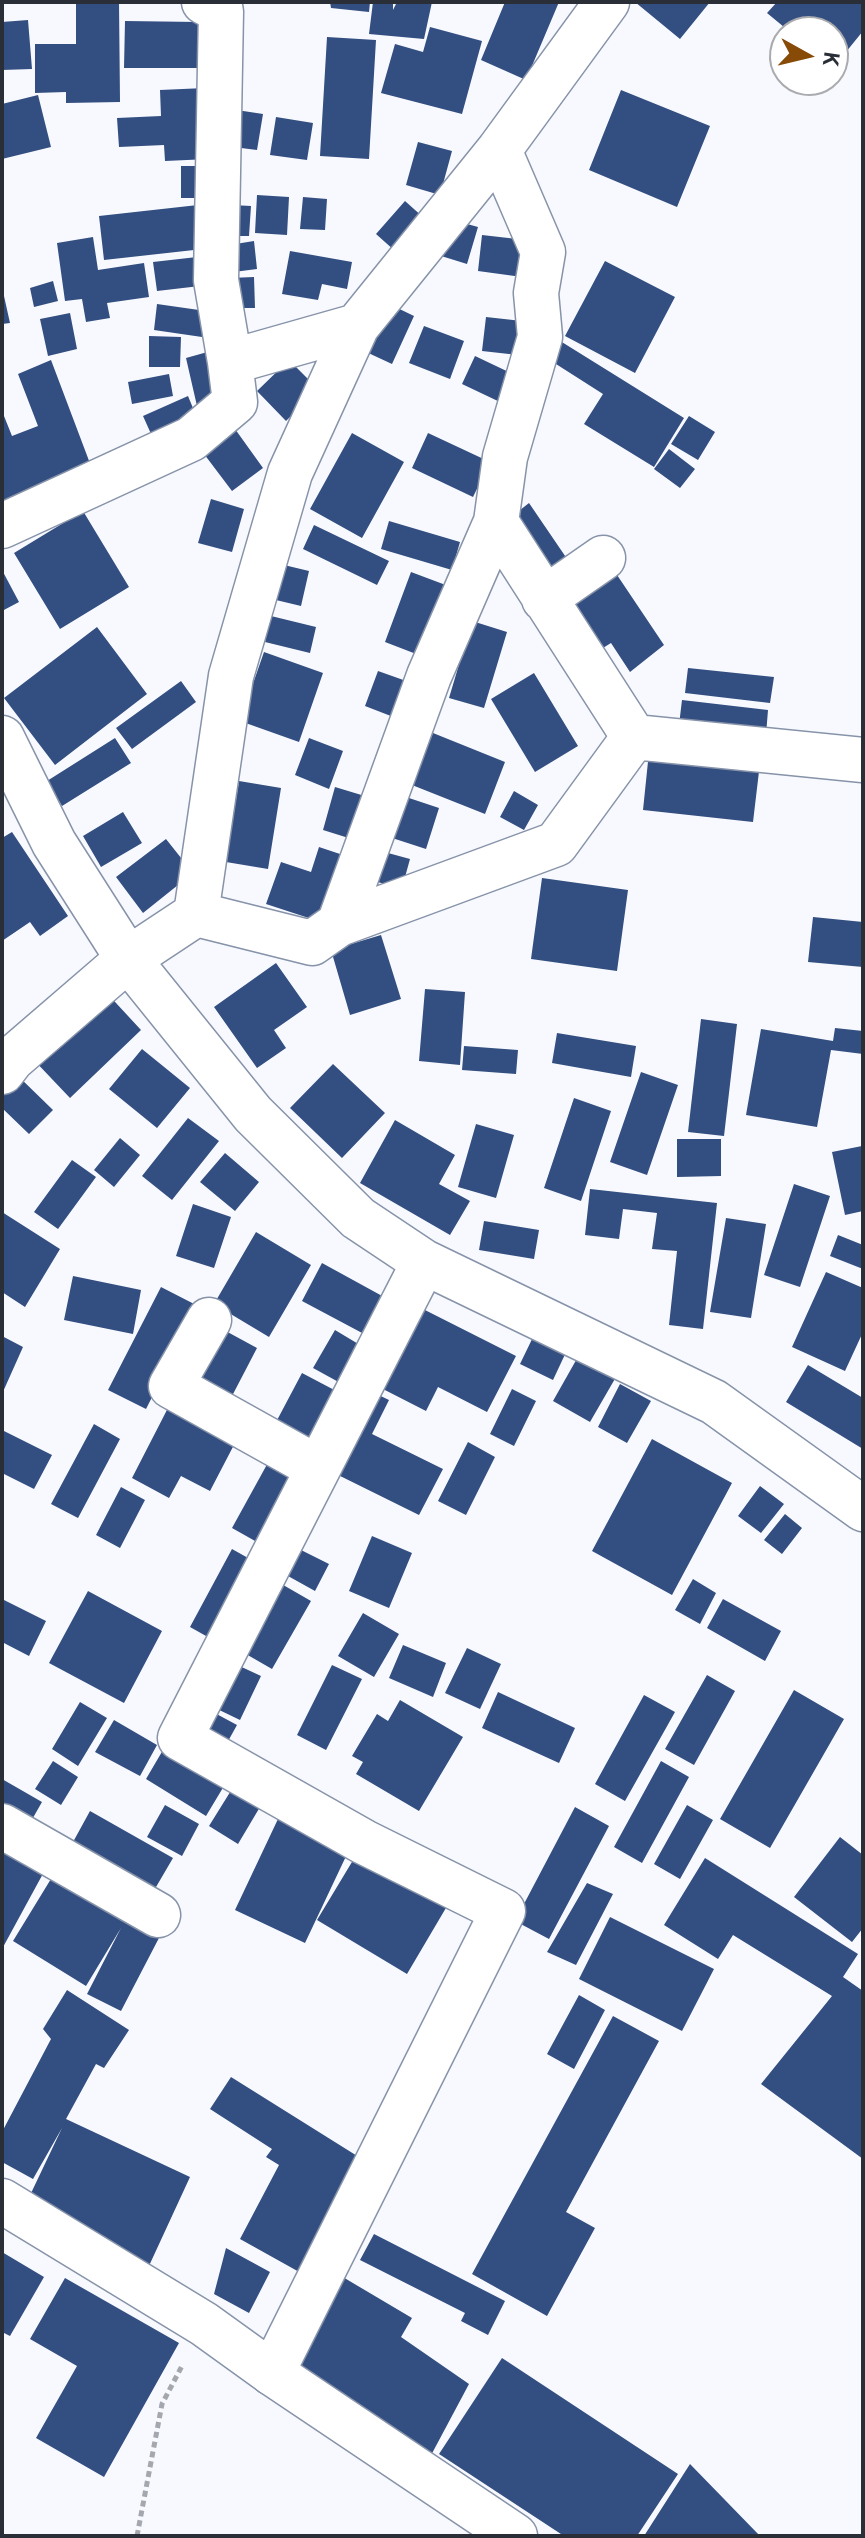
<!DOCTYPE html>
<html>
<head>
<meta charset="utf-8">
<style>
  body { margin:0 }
  #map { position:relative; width:865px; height:2538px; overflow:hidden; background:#f7f9fe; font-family:"DM Sans",sans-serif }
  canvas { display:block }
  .frame { position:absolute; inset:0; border:4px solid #292e37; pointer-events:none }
  .north { position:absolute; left:769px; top:16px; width:80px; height:80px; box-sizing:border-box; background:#fff; border:2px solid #a9abaf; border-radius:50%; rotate:98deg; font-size:22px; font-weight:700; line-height:32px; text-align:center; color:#292e37 }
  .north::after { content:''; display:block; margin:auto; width:28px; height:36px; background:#874b07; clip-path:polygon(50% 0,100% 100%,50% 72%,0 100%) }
</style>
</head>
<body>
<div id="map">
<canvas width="865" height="2538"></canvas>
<div class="frame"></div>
<div class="north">K</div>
</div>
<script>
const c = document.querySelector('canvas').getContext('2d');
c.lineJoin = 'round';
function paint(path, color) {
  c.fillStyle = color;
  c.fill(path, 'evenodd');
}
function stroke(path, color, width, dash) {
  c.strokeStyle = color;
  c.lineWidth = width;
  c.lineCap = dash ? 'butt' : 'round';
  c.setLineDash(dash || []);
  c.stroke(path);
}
paint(new Path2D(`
  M76,2H119L120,102L66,103V92L35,93V44H76Z
  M330,2H370L369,12L331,8Z
  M373,2H393V10L397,2H432L424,39L369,34Z
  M505,2H559L526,80L481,60Z
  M635,2H710L680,39Z
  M777,2H863V31L833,68V32H790L767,13Z
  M28,20L32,69L2,70V22Z
  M125,21L198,22V68H124Z
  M430,27L482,41L462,114L381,93L395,44L423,52Z
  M327,37L376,40L369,159L320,156Z
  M205,88L209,159L165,161L164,145L119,147L117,118L161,116L160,90Z
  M621,90L710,126L677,207L589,170Z
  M38,95L51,147L2,159V104Z
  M230,109L263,114L257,150L225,146Z
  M276,117L313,123L307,160L270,155Z
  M418,142L452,151L440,195L406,185Z
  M181,166H209V198H181Z
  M257,195L289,197L287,235L255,233Z
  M303,197L327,199L325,230L300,229Z
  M405,201L424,218L395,251L376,234Z
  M207,204L212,248L104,260L99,216Z
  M232,205L251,206L249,236H230Z
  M449,219L478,227L467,264L438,255Z
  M482,235L526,240L522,277L478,271Z
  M93,237L98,270L144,263L149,297L107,303L110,318L86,322L82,299L65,301L57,243Z
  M254,241L257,269L226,273L223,246Z
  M290,251L352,262L347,289L322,284L318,300L282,294Z
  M197,257L200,286L157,291L153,262Z
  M605,261L675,297L635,373L565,336Z
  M254,277L255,308H231L230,278Z
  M53,281L58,301L34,307L30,288Z
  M2,287L10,323L2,324Z
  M387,303L414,316L392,364L364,351Z
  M157,304L206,311L202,337L154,330Z
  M70,313L77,349L48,356L40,319Z
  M486,317L531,322L527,356L482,351Z
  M424,326L464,341L450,379L409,363Z
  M149,336L181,337L180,367H149Z
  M557,339L684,418L654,467L584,424L603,394L545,357Z
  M211,351L222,399L197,406L186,358Z
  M475,356L515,375L502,403L462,384Z
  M51,360L94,474L2,508V411L12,436L38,426L18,374Z
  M289,360L318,389L286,421L257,391Z
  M169,374L173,396L132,404L128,382Z
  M188,396L200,425L156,445L143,416Z
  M689,416L715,432L698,460L671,444Z
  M230,422L263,468L232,491L198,446Z
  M352,433L404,462L362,538L310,509Z
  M428,433L490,462L473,497L412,468Z
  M669,449L695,469L680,488L654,469Z
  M211,499L244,509L232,552L198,543Z
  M529,503L576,572L544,590L501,525Z
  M83,511L129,587L60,629L14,553Z
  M389,521L460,542L452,570L381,549Z
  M314,525L389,561L377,585L303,549Z
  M609,563L664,645L630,672L611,643L598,651L564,600Z
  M284,565L309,571L301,606L276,600Z
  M2,570L19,602L2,611Z
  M411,572L451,587L424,657L385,642Z
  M271,616L316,627L310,653L265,642Z
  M472,621L507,632L484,708L449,698Z
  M97,627L147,694L55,765L4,698Z
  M264,652L323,673L299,742L240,721Z
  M688,668L774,677L770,703L685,693Z
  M378,671L409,682L396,718L365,706Z
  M534,673L578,746L535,772L491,699Z
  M181,681L196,702L132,749L116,728Z
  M682,700L768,710L766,735L679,725Z
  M433,733L505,762L485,814L412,785Z
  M115,738L131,763L62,806L47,781Z
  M309,738L343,751L329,789L295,775Z
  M649,752L760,763L753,822L643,810Z
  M239,781L281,788L268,869L226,862Z
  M335,787L368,797L355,840L323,830Z
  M514,791L538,805L524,830L500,817Z
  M400,795L439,808L426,849L386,836Z
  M123,812L142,843L101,867L83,836Z
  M12,832L68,916L40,936L30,922L2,941V838Z
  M166,839L193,873L143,913L116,877Z
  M319,847L349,857L327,924L266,904L281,862L311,872Z
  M377,850L410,859L402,888L369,880Z
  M542,878L628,890L617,971L531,959Z
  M813,917L863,922V967L808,962Z
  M381,935L401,999L350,1015L331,950Z
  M276,963L307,1007L274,1030L286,1048L257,1068L214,1007Z
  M425,989L465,992L460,1065L419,1061Z
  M104,990L141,1030L70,1098L32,1058Z
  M701,1019L737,1024L724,1136L688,1132Z
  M835,1028L863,1031V1054L831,1050L817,1127L746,1115L761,1029L833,1041Z
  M557,1033L636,1046L631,1077L552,1063Z
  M464,1046L518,1050L516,1074L462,1070Z
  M142,1049L190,1088L157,1128L109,1089Z
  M333,1064L385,1113L342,1158L290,1108Z
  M641,1072L678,1085L647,1175L610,1162Z
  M15,1073L53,1110L29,1134L2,1108V1086Z
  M574,1098L611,1111L581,1201L544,1188Z
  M188,1118L219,1141L172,1200L142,1176Z
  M395,1120L455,1155L439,1184L470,1201L450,1235L360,1183Z
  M476,1124L514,1135L496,1198L458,1187Z
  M120,1138L140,1155L114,1187L94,1170Z
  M677,1139H721V1176L677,1177Z
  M862,1146L863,1211L845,1215L832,1152Z
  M225,1153L259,1182L235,1211L200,1182Z
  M72,1160L96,1177L58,1229L34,1212Z
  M794,1184L830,1196L800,1287L764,1275Z
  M590,1189L717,1203L703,1329L669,1325L677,1251L652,1249L657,1213L623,1209L619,1239L585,1235Z
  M193,1204L231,1217L214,1268L176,1256Z
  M2,1212L60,1249L25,1307L2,1292Z
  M726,1218L766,1224L751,1318L710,1312Z
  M484,1221L539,1230L534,1259L479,1250Z
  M256,1232L311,1265L269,1337L214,1304Z
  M838,1235L863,1245V1269L830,1256Z
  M322,1263L384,1297L364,1334L302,1301Z
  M826,1272L863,1288V1332L845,1371L792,1347Z
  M73,1276L141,1290L133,1334L64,1320Z
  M161,1287L198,1306L146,1409L108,1390Z
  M419,1307L516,1356L487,1412L438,1387L426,1411L379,1387Z
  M222,1329L257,1348L232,1396L197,1377Z
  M335,1330L365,1348L344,1385L313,1368Z
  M535,1333L568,1348L553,1380L520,1364Z
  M2,1336L23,1347L2,1394Z
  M579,1355L616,1377L590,1422L553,1401Z
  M808,1365L863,1398V1449L786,1402Z
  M302,1373L340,1393L311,1444L275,1424Z
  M620,1384L651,1401L627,1443L598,1427Z
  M366,1389L389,1400L372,1434L443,1469L419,1515L326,1469Z
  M512,1389L536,1401L514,1446L490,1434Z
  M169,1406L236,1441L210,1491L181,1476L169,1498L132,1478Z
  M94,1424L120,1439L78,1518L51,1504Z
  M2,1430L52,1455L34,1489L2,1473Z
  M652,1439L732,1483L672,1595L592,1551Z
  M468,1442L495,1457L466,1515L438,1501Z
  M270,1459L302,1476L264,1546L232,1528Z
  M760,1486L784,1504L761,1533L738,1516Z
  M121,1487L145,1500L120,1548L96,1535Z
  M785,1514L802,1528L782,1554L764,1540Z
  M372,1536L412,1553L389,1608L349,1591Z
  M232,1549L257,1563L215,1641L190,1627Z
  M301,1550L329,1564L315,1591L288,1576Z
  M693,1579L716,1593L700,1624L675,1610Z
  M278,1582L311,1601L272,1669L239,1650Z
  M88,1591L162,1631L124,1703L49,1663Z
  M2,1599L46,1621L29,1656L2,1642Z
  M723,1599L781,1631L765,1661L707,1628Z
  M363,1613L399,1634L374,1677L338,1656Z
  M403,1645L446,1663L433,1697L389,1678Z
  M467,1648L501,1664L480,1709L445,1693Z
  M233,1663L261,1676L240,1720L211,1706Z
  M332,1665L362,1679L326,1750L297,1735Z
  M707,1675L735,1691L694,1765L665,1749Z
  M794,1690L844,1719L770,1848L720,1819Z
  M498,1692L575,1728L559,1763L482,1728Z
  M644,1695L675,1712L625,1801L595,1784Z
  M400,1700L463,1737L419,1811L356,1774L363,1762L352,1756L377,1714L388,1721Z
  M80,1702L107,1718L78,1766L52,1749Z
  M211,1711L237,1725L222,1752L197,1738Z
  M114,1720L157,1745L140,1776L95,1752Z
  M163,1750L224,1786L206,1816L146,1779Z
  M53,1761L78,1777L61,1805L35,1789Z
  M661,1761L689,1777L642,1863L614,1847Z
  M2,1779L42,1802L26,1830L2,1817Z
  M232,1789L260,1807L238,1844L209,1826Z
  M165,1805L199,1824L182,1856L147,1837Z
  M687,1805L713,1820L680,1879L654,1864Z
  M575,1807L609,1826L549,1939L515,1921Z
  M90,1811L173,1858L149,1899L67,1853Z
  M278,1819L348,1852L305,1943L235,1910Z
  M840,1837L863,1855V1928L852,1942L794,1897Z
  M364,1842L453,1896L407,1974L317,1920Z
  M2,1848L45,1870L2,1949Z
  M705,1858L858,1954L843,1977L863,1991V2159L761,2084L832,1996L733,1935L718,1959L664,1925Z
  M54,1874L160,1936L121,2011L87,1994L121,1928L86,1986L13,1941Z
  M587,1883L613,1894L576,1965L547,1952Z
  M610,1917L714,1969L682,2031L579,1979Z
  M67,1990L129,2030L104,2068L96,2064L66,2119L190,2177L148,2268L23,2210L62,2128L33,2179L2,2162V2132L51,2039L43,2029Z
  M579,1995L605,2010L574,2069L547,2054Z
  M613,2016L659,2041L566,2212L595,2228L547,2316L472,2274Z
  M231,2077L362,2159L301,2273L240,2239L279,2165L266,2157L272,2149L210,2109Z
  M374,2234L505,2301L488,2335L461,2321L465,2313L360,2260Z
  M226,2248L270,2272L249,2313L214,2294Z
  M2,2252L44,2277L10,2336L2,2332Z
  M336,2273L412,2318L401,2337L469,2384L429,2459L284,2368Z
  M65,2278L179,2343L104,2477L36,2438L77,2366L30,2339Z
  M502,2358L678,2474L637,2536H564L439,2454Z
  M690,2464L760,2536H644Z`), '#334e80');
const minor = new Path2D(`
  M204,2L221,11L216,280L230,362
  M499,150L543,252L536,293L540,337L505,457L496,522L634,737
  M2,526L191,439L235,402L230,362L357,326L499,150L607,2
  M544,599L603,558
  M2,738L54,843L128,959L253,1114L358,1218L424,1262L714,1402L863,1509
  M196,914L312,943L339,924L556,844L634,737L863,760
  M339,924L429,676L496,522
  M2,1072L12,1059L128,959L196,914L231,676L290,473L357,326
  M209,1320L171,1386L318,1468
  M2,1826L158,1915
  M272,2373L503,1911L364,1842L180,1738L424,1262`);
const tertiary = new Path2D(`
  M2,2201L204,2324L272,2373L515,2536`);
stroke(minor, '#8793a9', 47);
stroke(tertiary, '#8793a9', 47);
stroke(new Path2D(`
  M137,2536L162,2404L183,2364`), '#a4a7ae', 5, [6, 4]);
stroke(minor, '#fff', 44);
stroke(tertiary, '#fff', 44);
</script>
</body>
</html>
